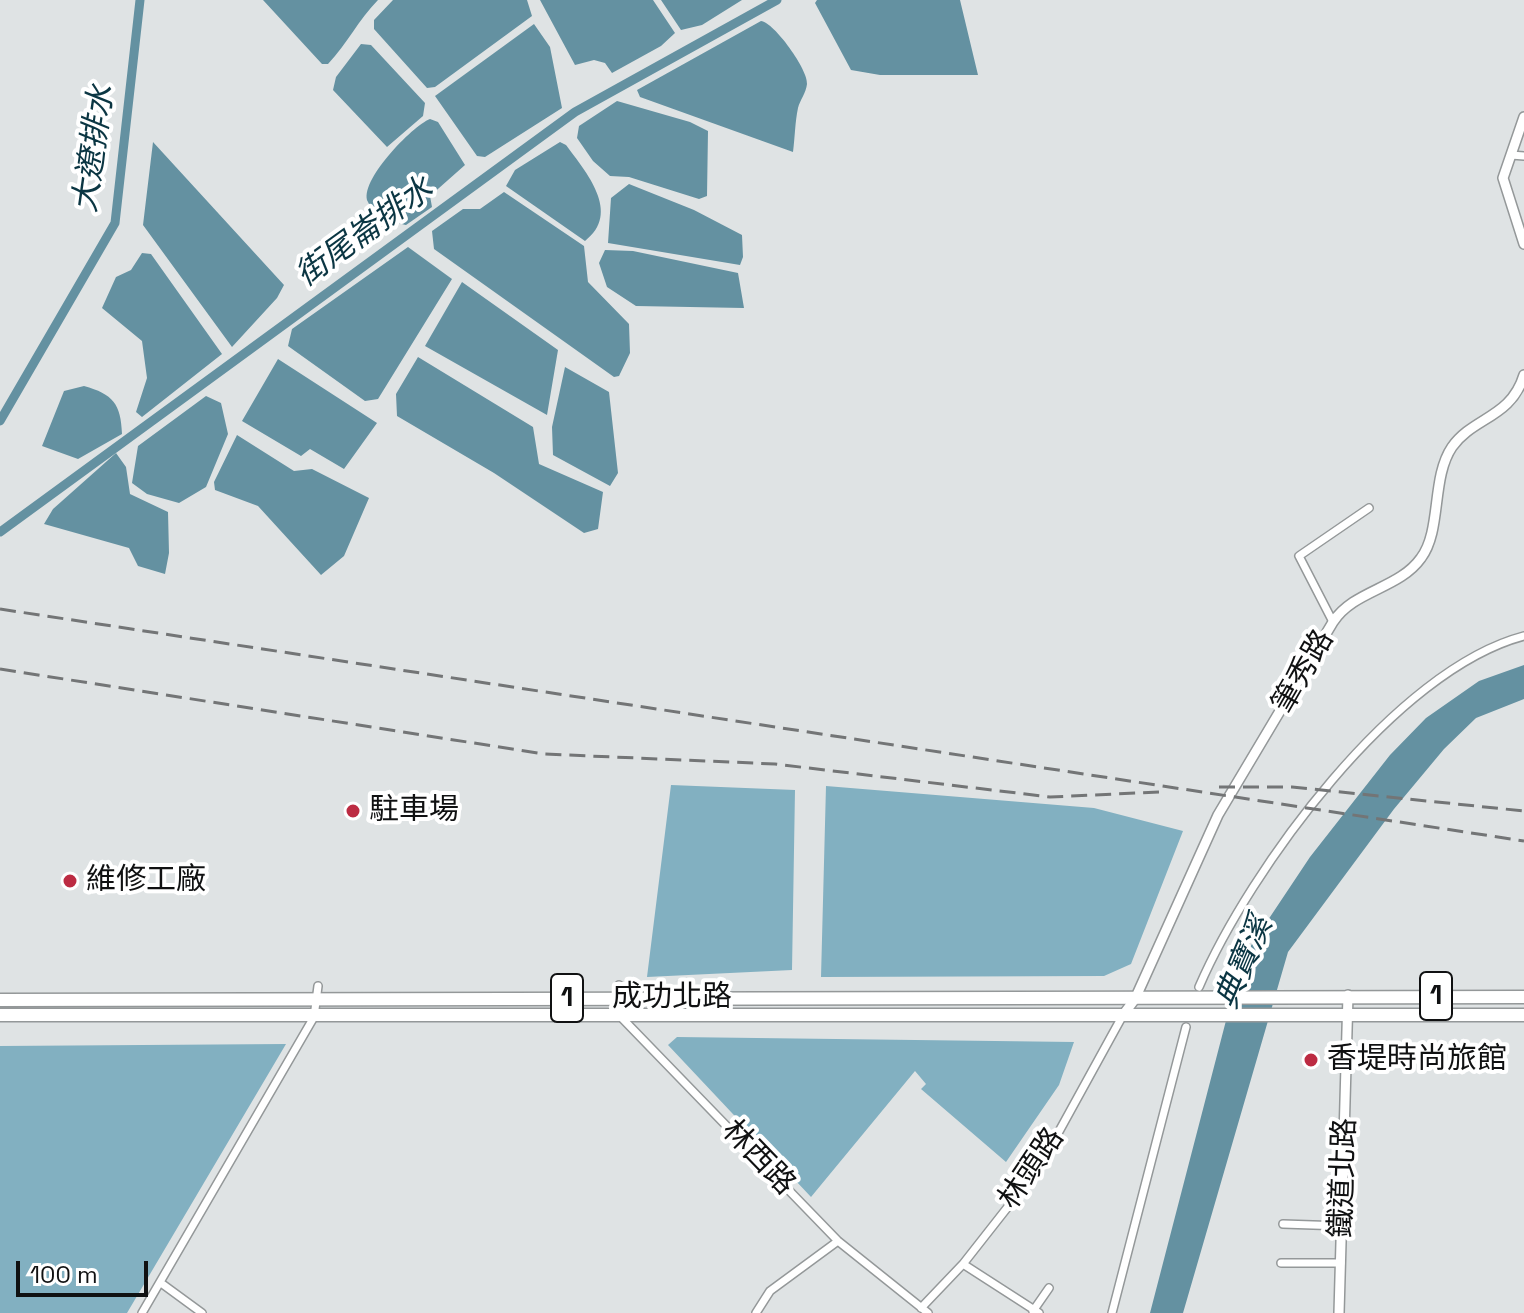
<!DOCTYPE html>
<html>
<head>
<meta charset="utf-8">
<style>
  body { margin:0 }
  #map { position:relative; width:1524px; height:1313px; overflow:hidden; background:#dfe3e4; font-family:"Space Grotesk",sans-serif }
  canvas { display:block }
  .scale { position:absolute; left:16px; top:1261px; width:132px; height:36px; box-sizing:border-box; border:4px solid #101112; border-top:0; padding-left:10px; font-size:24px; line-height:28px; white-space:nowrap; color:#101112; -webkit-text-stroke:6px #fff; paint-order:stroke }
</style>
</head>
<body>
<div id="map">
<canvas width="1524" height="1313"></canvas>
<div class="scale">100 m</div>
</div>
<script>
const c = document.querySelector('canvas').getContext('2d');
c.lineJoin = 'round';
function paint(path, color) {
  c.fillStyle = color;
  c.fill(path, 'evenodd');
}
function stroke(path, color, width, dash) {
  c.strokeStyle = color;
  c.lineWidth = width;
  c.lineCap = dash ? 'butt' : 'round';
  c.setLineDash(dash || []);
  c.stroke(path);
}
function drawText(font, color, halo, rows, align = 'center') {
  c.font = font + ' "Space Grotesk","Noto Sans TC",sans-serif';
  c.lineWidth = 8;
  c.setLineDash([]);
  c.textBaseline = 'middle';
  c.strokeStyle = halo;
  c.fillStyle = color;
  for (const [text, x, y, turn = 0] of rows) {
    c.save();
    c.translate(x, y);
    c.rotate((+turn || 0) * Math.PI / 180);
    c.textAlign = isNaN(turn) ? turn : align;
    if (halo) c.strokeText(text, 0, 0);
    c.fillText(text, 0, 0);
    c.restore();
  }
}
paint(new Path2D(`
  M671,785L795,790L792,970L647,977Z
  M826,786L1094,808L1183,831L1131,964L1104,976L821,977Z
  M677,1037L1074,1042L1059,1085L1006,1162L921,1089L926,1084L915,1071L811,1197L668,1045Z
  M286,1044L127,1313H0V1046Z`), '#82b0c1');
paint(new Path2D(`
  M263,0H378C359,19 347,44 328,64H322Z
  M393,0H527L532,16L435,87L427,88L374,29V20Z
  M540,0H653L675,33L661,46L612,73L605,63L594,60L575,65Z
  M661,0H742L702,25L681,30Z
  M817,0H960L978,75H880L851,70L815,3Z
  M761,21C774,22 809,71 807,84C806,93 800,100 798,108C795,122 795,137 793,152L640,97L637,90Z
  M534,24L550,47L562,108L485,157L477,156L435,96Z
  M361,44L371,45L425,103L423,116L387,147L333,90L336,77Z
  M617,101L690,122L708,131L707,196L699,199L629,177L610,176L593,161L577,138L579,126Z
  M430,119L438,122L465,165L430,196L432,207L406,225C394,222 373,214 368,202C358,182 412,126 430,119Z
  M153,142L284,285L277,298L232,347L143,225Z
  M560,142L566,145C586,172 622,213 585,241L506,186L515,170Z
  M629,184L694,210L742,235L743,257L740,265L608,243L611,198Z
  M504,192L584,246L588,282L629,324L630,353L619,376L614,377L434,249L432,231L463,209H480Z
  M408,247L452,279L378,399L365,401L288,346L292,329Z
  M605,250L633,251L738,273L744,308L636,306L607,287L599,263Z
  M142,253L151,254L222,354L142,417L136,412L147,378L142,341L102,308L116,277L131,270Z
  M462,282L558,350L547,415L425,346Z
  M418,357L533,427L539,464L603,492L598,529L584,533L494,473L397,416L396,394Z
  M278,359L377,423L344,469L310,449L301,456L242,421Z
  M565,367L609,392L618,473L610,486L553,455L552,427Z
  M84,386C113,394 121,404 122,434L78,459L42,446L64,391Z
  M206,396L221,403L228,434L206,487L179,503L147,494L132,483L138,446Z
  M237,435L294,471L312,469L369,498L344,556L321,575L258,506L215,490L214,482Z
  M116,453L126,467L130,494L168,512L169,553L165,574L138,566L129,548L44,524L53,509Z
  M1524,665V699L1476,718L1444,749L1394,809L1288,952L1183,1313H1150L1242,959L1310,857L1390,755L1426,718L1479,681Z`), '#6491a1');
stroke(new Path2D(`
  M0,421L115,223L140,0
  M0,532L575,112L777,0`), '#6491a1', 9);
const minor = new Path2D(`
  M1511,155L1524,156
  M1333,622L1299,556L1369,508
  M619,985L618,1014L838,1241L928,1313
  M1199,987C1250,869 1395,670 1524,636
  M1283,1224L1343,1226
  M1281,1263H1341
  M963,1264L1039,1313
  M161,1283L202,1313
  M921,1308L963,1264L1040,1166L1123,1015
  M1033,1311L1049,1288
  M142,1313L314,1017L318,986
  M756,1313L770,1291L838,1241
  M1112,1313L1186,1027`);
const tertiary = new Path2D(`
  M1524,117L1503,178L1524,244
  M1123,1015L1135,999L1218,815L1333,622C1354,590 1399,589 1421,558C1442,530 1431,478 1452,447C1473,417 1511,418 1524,375
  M1339,1313L1348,995`);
const primary = new Path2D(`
  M0,1000L1524,997
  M0,1015H1524`);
stroke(minor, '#949899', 10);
stroke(tertiary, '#949899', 12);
stroke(primary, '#949899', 15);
stroke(minor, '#fff', 7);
stroke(tertiary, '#fff', 9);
stroke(primary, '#fff', 12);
stroke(new Path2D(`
  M0,609L1524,841
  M0,669L544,754L775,764L1050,797L1159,792
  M1219,787H1292L1524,811`), '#737576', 3, [16, 8]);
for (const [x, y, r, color] of [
  [353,811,8,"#bc2b42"],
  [70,881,8,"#bc2b42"],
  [1311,1060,8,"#bc2b42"]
]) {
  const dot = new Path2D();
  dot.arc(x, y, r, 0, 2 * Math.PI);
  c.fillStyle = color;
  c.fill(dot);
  stroke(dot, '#fff', 3);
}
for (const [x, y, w] of [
  [1436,996,32],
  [567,998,32]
]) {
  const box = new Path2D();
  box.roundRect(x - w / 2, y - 24, w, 48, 6);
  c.fillStyle = '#fff';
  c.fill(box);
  stroke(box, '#101112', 2);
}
drawText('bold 28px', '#101112', null, [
  ["1",1436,996],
  ["1",567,998]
]);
drawText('30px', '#101112', '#fff', [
  ["筆秀路",1304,672,-60],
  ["成功北路",672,998],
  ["林西路",758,1158,46],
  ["林頭路",1032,1169,-56],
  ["鐵道北路",1344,1178,-88]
]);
drawText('30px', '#101112', '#fff', [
  ["駐車場",369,811],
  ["維修工廠",86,881],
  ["香堤時尚旅館",1327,1060]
], 'left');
drawText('italic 32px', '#0b3643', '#fff', [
  ["大遼排水",95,149,-82],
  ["街尾崙排水",365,233,-36],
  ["典寶溪",1245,963,-67]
]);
</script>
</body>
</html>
